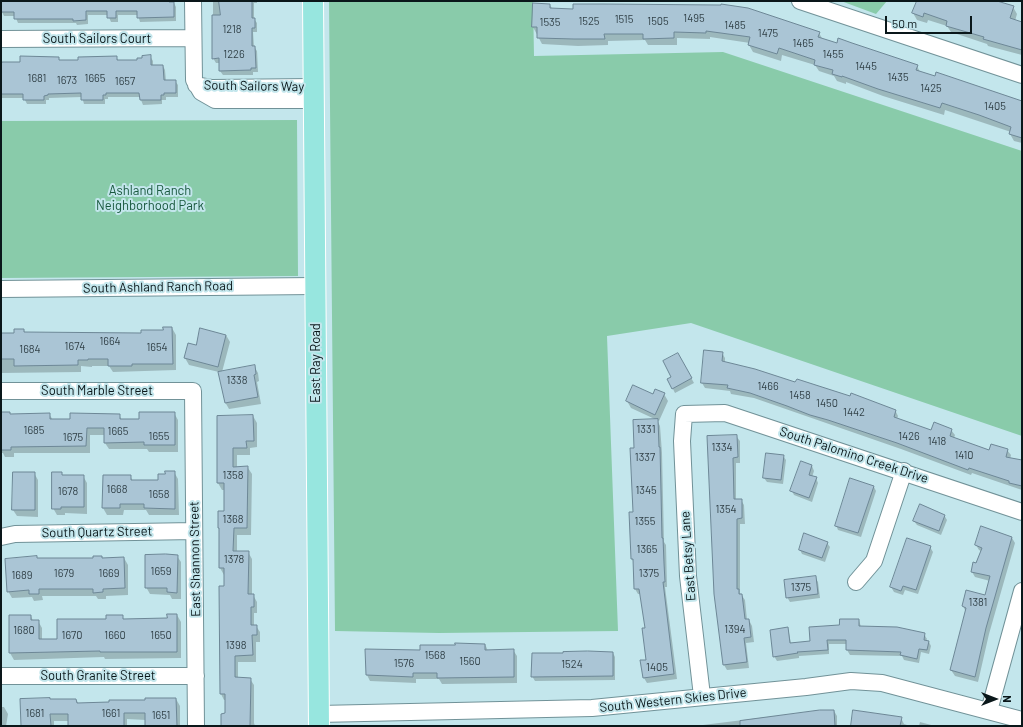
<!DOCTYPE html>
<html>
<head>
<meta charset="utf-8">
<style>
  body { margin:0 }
  #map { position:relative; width:1023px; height:727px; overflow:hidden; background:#c3e6ec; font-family:Barlow,sans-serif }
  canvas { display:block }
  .frame { position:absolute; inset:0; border:2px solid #0a171a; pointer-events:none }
  .north { position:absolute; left:975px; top:679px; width:40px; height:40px; -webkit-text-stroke:3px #c3e6ec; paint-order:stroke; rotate:90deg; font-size:11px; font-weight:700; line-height:16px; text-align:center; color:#0a171a }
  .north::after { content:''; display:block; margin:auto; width:14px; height:18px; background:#0a171a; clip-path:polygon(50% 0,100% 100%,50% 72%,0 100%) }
  .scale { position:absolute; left:885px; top:16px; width:87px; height:18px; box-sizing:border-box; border:2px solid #0a171a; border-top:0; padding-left:5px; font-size:12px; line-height:14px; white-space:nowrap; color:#0a171a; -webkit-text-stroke:3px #c3e6ec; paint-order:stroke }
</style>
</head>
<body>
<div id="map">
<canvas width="1023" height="727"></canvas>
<div class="frame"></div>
<div class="north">N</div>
<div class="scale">50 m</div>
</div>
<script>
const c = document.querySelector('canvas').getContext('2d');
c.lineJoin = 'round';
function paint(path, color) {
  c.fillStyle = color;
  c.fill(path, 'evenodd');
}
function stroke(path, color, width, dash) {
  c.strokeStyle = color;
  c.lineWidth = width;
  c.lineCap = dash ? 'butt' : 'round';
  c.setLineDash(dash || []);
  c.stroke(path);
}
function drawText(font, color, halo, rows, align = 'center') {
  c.font = font + ' Barlow,sans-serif';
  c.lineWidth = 4;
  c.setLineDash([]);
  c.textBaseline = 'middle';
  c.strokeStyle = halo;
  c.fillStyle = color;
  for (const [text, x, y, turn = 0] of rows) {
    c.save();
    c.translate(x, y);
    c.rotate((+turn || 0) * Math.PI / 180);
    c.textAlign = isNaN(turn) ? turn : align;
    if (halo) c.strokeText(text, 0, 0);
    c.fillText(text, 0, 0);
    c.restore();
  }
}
paint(new Path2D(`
  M329,1H533L534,56L723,52L1022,151V436L691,323L607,336L618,631L439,633L335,631Z
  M841,1H887L876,14Z
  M297,120L298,276L1,278V121Z`), '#89cbaa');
paint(new Path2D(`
  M2,1H173L176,7V21L140,22L138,15H118V22H111L108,15H88V24L77,25L76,23H18L15,16H4L2,12Z
  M213,1H257V3H254V19L257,23V32H253L254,47L257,51L258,72H253V75H223L220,71V63H216L213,58Z
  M918,1H982L1013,7L1017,14L1015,21L1022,23V55L988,46L987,44L951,32L947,26L928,20L927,23L917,20L913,13Z
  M550,5L553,10L819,33L823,40L917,66L920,72L1022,102V143L1014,141L1010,134L1011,132L945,110L944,115L883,96L846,82V84L837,81L834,76L819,71L815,65L782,55L781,61L753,52L749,45L750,43L710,37V39L677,38V45H648L645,40L608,41V45L578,46L542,44L533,27Z
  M150,56L153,61V66H163L165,70L166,81H175L178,85V97H166V100H162V104L143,105L141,100L140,97H108V99H105V104H84L82,97L49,98V100H46V104H27L24,98H1V61L2,63H21L58,58L60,61H79L116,57L119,61H138Z
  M172,328L176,335V370L113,372L109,366H92V367L81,366V372L1,373V334H15L24,330L25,333L142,334L164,331Z
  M226,335L230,342L222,372L254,366L258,373L259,381L257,382L261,404L229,409L225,402L219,372L189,365L185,358L196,346Z
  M722,353L725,358V363L895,410L898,416L897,419L931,432L951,430L955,435L954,438L990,452L1007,450L1011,455L1010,459L1022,461V490L972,473L971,475L901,449L754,398L731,394L730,391L705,388L702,383Z
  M678,354L694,383L675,393L668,379L673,377Z
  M664,394L668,401L659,421L631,408L627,401Z
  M1,413H10V415L49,414L53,420H71L119,415L122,420H140L174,413L178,420V452H149L147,449H109L105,443V435H90V453H14V457H5L3,453H1Z
  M253,416L257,423V447L250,448V455H237V468H248L252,474L251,535H237V552H248L252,559V595H253L257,602V613H254V626H256L260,632V642H256V662H238V679H250L254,685V723L255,726H222L226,714V700H224L221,694L225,575H224L220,568L225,512V490H222L218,483V417Z
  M657,420L660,426L662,453L664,542L666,545L667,587H665L677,679L647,683L644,678L642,661H647L646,629L640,594H638L635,589L634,563L632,559L634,513L635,449Z
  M736,436L740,441V463H736V500H741L744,505L745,524H740V593L745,600L747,620H749L752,626L754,642L746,643L749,668L727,670L724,665L708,437Z
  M783,456L786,460L783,484L767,482L764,478Z
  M812,466L814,471L812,477L816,478L818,483L812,502L794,495L792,491Z
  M174,472L178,479L179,515H149L146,510H124L123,515H107L103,508L130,476L133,481H159Z
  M34,473L38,480V517L17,516L13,510Z
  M61,473L63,476H83L87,483V514L65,513V515H57L53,508Z
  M874,487L876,491L861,537L838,530L836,525Z
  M944,515L947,520L941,535L917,525L914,521Z
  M1012,538L1015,543L989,634L978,682L955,676L951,670L966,612L963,606L986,596L990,581L975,577L972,572L981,551L979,550L976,545Z
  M827,543L830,547L825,562L802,554L800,550Z
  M930,547L933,552L918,594L905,590L903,595L894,592L891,587Z
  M177,556L181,562V599H172L170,595L150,594L146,587Z
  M36,557L38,559H94L102,557L103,559L124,558L128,565V595L106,596V599H98L96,596H42L43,600L34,601L32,597L12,598L8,591Z
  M815,577L818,582L820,598L790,602L787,597Z
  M177,615L181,622V658L105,659L104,657L14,660L10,653L31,616L33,621H38L42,628V640H58L107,620L122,616L124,620L168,619Z
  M859,620L861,627L924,634L927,639L926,641L929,642L931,646L929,654L921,652L919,663L904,660L902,656L850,655L847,650V644H829V654L799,656V658L777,661L774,656L787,628L789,633L791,644L811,642L840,626Z
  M485,644L488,651L513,650L517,656V683L442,684L439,679H416V683L370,681L367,675L421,651Z
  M613,653L615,657V680L535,681L532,676Z
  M176,699L180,706V726H146V720L127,719V726H69V721H54V726H22L76,700L79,704Z
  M1,707H4L8,714L6,726H1Z
  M834,711L837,716V726L703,725L775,716Z
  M901,718L904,724L910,726H852Z
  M920,722L935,726H919Z`), '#0003');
const building = new Path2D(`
  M1,1H169V2H174V17L137,18V11H116V18H107V11H86V20L73,21V19H14V12H1Z
  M219,1H252V18H255V28H252V46H255L256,68H251V70L219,71V58L212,59V15H220Z
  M917,1H997L1014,6L1010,18L1022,22V50L983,39L984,37L946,26L947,21L924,13L923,17L912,13Z
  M533,3L550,4V8L573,9V4H604L721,5V4L748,8L820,32L818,37L837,43L838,38L852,43L918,65L916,70L935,76L936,72L1022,101V138L1009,134L1011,127L979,115L942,103L940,108L878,89L842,76V77L832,74L833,70L814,65L815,60L779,48L777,54L748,45L750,37L706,31V33L674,32V38L643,39V34H604L605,39H574L537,38V27H532Z
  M151,55V65H163L164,80H176V93H164V95H161V100H140L139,93H106V95H103V100H81V93L48,94V95L44,96V100H23V94H1V64L2,62H20V56L59,57V60H78V57L117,56V60H137V58H142V56Z
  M163,327H172L173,364H132V366H108V359H88V360H78V365L14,366V359H1V333H14V329H24V332L141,333V330H163Z
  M200,328L226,335L218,367L184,358L188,343L196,345Z
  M704,350L723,352L722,361L755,369L795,382L797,379L850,396L851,393L896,410L894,417L931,430L934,422L952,429L950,436L989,450L991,444L1008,449L1006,457L1022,460V486L1009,483V481L969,468L968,470L897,443L828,420L810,415L787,406L750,393L727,388L728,385L701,383Z
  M678,353L692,378L672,389L667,379L671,377L663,361Z
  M255,365L256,374L254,375L258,397L225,403L218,372Z
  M633,385L653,394L655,389L665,393L655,415L626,401Z
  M1,412H10V414L50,413V419H70V413L120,414V419H139V412H175V445H144V442L104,443V428H87L86,446L11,447V450H1Z
  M253,415L254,441H246L247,448H233V467L248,466L247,528H234L233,551H249L248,594H254V607H251V625H257V635H252L253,655L235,656V677L251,678L250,726H221V714L225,713V694H220L219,586H224V568H219V528H218V511H224V483H217V416Z
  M658,419L659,447H660L662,538H663L664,563L665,582H663L674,674L643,678L640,660H646L642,628H645L639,589H634L633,559H631L629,512H633L630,448H634L633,420Z
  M737,435L738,457L733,458L734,499H742V518L737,519V589H739V594H742L745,619H749L751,637L744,638L747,662L723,665L714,594L707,436Z
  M766,453L784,455L781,480L763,478Z
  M801,461L812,465L809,475L817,477L809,498L790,491Z
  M165,471H175V509L144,508V504H120V508H102L103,475H131V480H158V474H165Z
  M13,472H35V510H12Z
  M52,472H62V475H84V507H61V509H52Z
  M850,478L874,486L858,533L835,526Z
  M920,504L945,515L939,531L913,521Z
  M981,526L1012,537L986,628L975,677L950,670L966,608L962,606L966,590L985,595L990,576L971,572L973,562L976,563L982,548L975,545Z
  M804,533L828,542L822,558L799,550Z
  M907,538L931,546L916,590L903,586L901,591L890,587Z
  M166,554L178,555L177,593L167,592V588H145V555Z
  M37,556V558H93V556H102V558L124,557L125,588L103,589V592L93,593V589H39V594H29V590L7,592L5,559Z
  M816,576L818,594L786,598L784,580Z
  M167,614H177V652H100V651L9,653V615H31V620H39V639H57V619H106V615H123V619L167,618Z
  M840,619H859V626L897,627L925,633L924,640L929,641L927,650L919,649L917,659L900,655L901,652L846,650V640H827L828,650L797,652L798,653L773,657L770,630L788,627L790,643L810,641L809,627L839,625Z
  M455,643L485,644V650L514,649V677L437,678V673H413V677L366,675L365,649L420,650V645H455Z
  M588,651L613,652V676L531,677L532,653H563V652Z
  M50,698V699H76L77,703L109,702V700H145V698H176L177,726H145V713H124V726H68V714H50L51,726H21L20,699Z
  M820,710H834L835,726H740V721Z
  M853,710L902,717L900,726H851Z`);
paint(building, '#aac5d5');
stroke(building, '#6d8796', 1);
const minor = new Path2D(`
  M193,1L194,80L201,92L215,100H314
  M800,1L1022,75
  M1,39L193,38
  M196,85L212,88L314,87
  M1,289L315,286
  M1,391H193L196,726
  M1,537L15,534L194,531
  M856,582L874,561L904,471
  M1,676H196
  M702,696L688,576L682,441L684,414L725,413L1022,512
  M989,711L1022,591
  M319,714L592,708L806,687L851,681L882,683L1022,720`);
const major = new Path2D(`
  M313,1L319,726`);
stroke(minor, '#719298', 18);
stroke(major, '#fff', 22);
stroke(minor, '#fff', 16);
stroke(major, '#97e6df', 20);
drawText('11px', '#324249', null, [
  ["1495",694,18],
  ["1515",624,19],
  ["1525",589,21],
  ["1505",658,21],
  ["1535",550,22],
  ["1485",735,25],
  ["1218",232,29],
  ["1475",768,33],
  ["1465",803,43],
  ["1226",234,54],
  ["1455",833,54],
  ["1445",866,66],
  ["1435",898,77],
  ["1681",37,78],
  ["1665",95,78],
  ["1673",67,80],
  ["1657",125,81],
  ["1425",931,88],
  ["1405",995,106],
  ["1664",110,341],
  ["1674",75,346],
  ["1654",157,347],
  ["1684",30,349],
  ["1338",237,380],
  ["1466",768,386],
  ["1458",800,395],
  ["1450",827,403],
  ["1442",854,412],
  ["1331",646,429],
  ["1685",34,430],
  ["1665",118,431],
  ["1655",159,436],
  ["1426",909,436],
  ["1675",73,437],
  ["1418",937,441],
  ["1334",722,447],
  ["1410",964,455],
  ["1337",645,457],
  ["1358",233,475],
  ["1668",117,489],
  ["1345",646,490],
  ["1678",68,491],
  ["1658",159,494],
  ["1354",726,509],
  ["1368",233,519],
  ["1355",645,521],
  ["1365",647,549],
  ["1378",234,559],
  ["1659",161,571],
  ["1679",64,573],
  ["1669",109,573],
  ["1375",649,573],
  ["1689",22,575],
  ["1375",801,587],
  ["1381",978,602],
  ["1394",735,629],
  ["1680",24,630],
  ["1670",72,635],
  ["1660",115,635],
  ["1650",161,635],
  ["1398",236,645],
  ["1568",435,655],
  ["1560",470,661],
  ["1576",404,663],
  ["1524",572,664],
  ["1405",657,667],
  ["1681",35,713],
  ["1661",111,713],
  ["1651",161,715]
]);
drawText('13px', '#0a171a', '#c3e6ec', [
  ["South Sailors Court",97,39],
  ["South Sailors Way",254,86,1],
  ["South Ashland Ranch Road",158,287,-1],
  ["East Ray Road",316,363,-90],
  ["South Marble Street",97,391],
  ["South Palomino Creek Drive",854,455,18],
  ["South Quartz Street",97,532,-1],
  ["East Betsy Lane",688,556,-94],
  ["East Shannon Street",195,559,-91],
  ["South Granite Street",98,676],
  ["South Western Skies Drive",673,700,-6]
]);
drawText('13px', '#19583e', '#c3e6ec', [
  ["Ashland Ranch",150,191],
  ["Neighborhood Park",150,206]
]);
</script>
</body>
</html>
